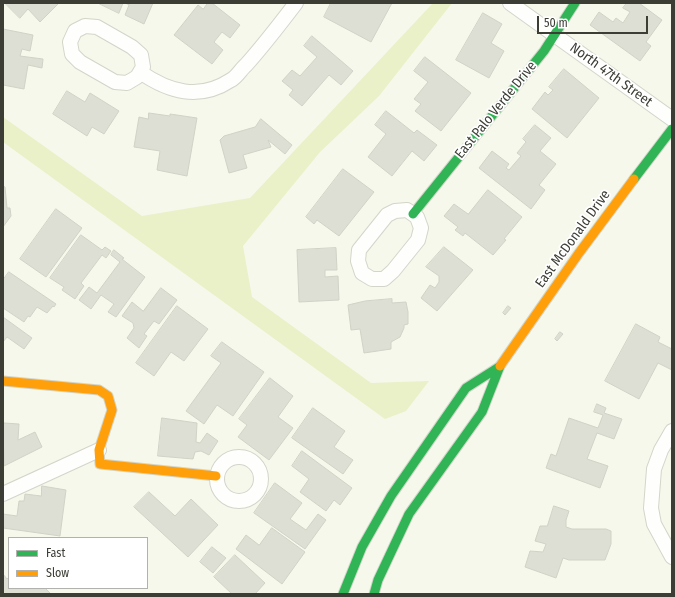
<!DOCTYPE html>
<html>
<head>
<meta charset="utf-8">
<style>
  body { margin:0 }
  #map { position:relative; width:675px; height:597px; overflow:hidden; background:#f6f8eb; font-family:"Fira Sans Condensed",sans-serif }
  canvas { display:block }
  .frame { position:absolute; inset:0; border:4px solid #3c3e35; pointer-events:none }
  .legend { position:absolute; left:8px; top:537px; width:140px; height:52px; box-sizing:border-box; background:#fff; border:1px solid #b1b2ae; margin:0; padding:5px 7px; list-style:none; font-size:12px; color:#3c3e35 }
  .legend li { display:flex; align-items:center; gap:8px; height:20px }
  .legend b { width:20px; border:1px solid #b1b2ae }
  .scale { position:absolute; left:537px; top:16px; width:111px; height:18px; box-sizing:border-box; border:2px solid #3c3e35; border-top:0; padding-left:5px; font-size:12px; line-height:14px; white-space:nowrap; color:#3c3e35; -webkit-text-stroke:3px #fff; paint-order:stroke }
</style>
</head>
<body>
<div id="map">
<canvas width="675" height="597"></canvas>
<div class="frame"></div>
<ul class="legend">
<li><b style="height:5px;background:#30b455"></b>Fast</li>
<li><b style="height:5px;background:#ff9f0a"></b>Slow</li>
</ul>
<div class="scale">50 m</div>
</div>
<script>
const c = document.querySelector('canvas').getContext('2d');
c.lineJoin = 'round';
function paint(path, color) {
  c.fillStyle = color;
  c.fill(path, 'evenodd');
}
function stroke(path, color, width, dash) {
  c.strokeStyle = color;
  c.lineWidth = width;
  c.lineCap = dash ? 'butt' : 'round';
  c.setLineDash(dash || []);
  c.stroke(path);
}
function drawText(font, color, halo, rows, align = 'center') {
  c.font = font + ' "Fira Sans Condensed",sans-serif';
  c.lineWidth = 3.5;
  c.setLineDash([]);
  c.textBaseline = 'middle';
  c.strokeStyle = halo;
  c.fillStyle = color;
  for (const [text, x, y, turn = 0] of rows) {
    c.save();
    c.translate(x, y);
    c.rotate((+turn || 0) * Math.PI / 180);
    c.textAlign = isNaN(turn) ? turn : align;
    if (halo) c.strokeText(text, 0, 0);
    c.fillText(text, 0, 0);
    c.restore();
  }
}
paint(new Path2D(`
  M433,3H452L379,96L320,152L243,246L252,297L371,383L429,381L406,411L385,419L3,142V117L142,216L250,198Z`), '#eaf0c7');
const building = new Path2D(`
  M5,3H59L40,22L28,9L20,18Z
  M98,3H123L119,13Z
  M125,3H153L144,24L125,15L129,5Z
  M208,3H212L240,25L230,38L222,32L214,42L223,50L212,64L174,35L198,5L203,9Z
  M331,3H392L371,42L324,17Z
  M627,3H639L662,20L646,42L651,46L640,61L590,25L599,12L613,22L616,18L623,23L630,12L623,8Z
  M483,13L502,24L491,43L504,51L489,78L456,60Z
  M3,29L33,35L30,51L22,49L20,56L43,59L42,68L28,65L24,89L3,85Z
  M312,36L353,71L341,85L329,75L302,106L289,95L293,90L282,81L292,70L300,76L317,57L304,46Z
  M425,57L471,93L441,131L415,111L421,104L414,99L428,82L414,71Z
  M564,69L599,98L567,138L532,109L545,92L548,95L553,90L549,87Z
  M67,91L85,102L90,93L119,111L104,134L92,127L87,136L53,114Z
  M386,111L414,133L417,130L437,145L424,161L412,151L392,176L368,157L386,134L375,125Z
  M149,113L170,116V114L197,118L187,176L157,170L160,151L134,147L139,117L148,119Z
  M261,119L292,145L285,154L268,140L271,147L243,155L247,168L229,173L220,140L224,136L255,127Z
  M535,125L551,138L540,151L556,164L539,185L545,190L531,209L479,168L492,151L509,164L506,168L509,170L521,156L517,153L526,142L523,139Z
  M343,169L374,192L339,236L317,220L314,224L306,217Z
  M3,186L5,187L7,208H10L11,216L3,227Z
  M488,190L522,217L504,239L506,240L493,255L465,233L463,236L455,230L458,227L444,216L454,204L468,214Z
  M56,209L82,228L46,277L20,259Z
  M81,235L102,250L105,247L111,251L106,258L102,255L81,283L84,286L75,299L62,290L64,287L50,278Z
  M444,247L473,270L437,311L421,298L430,285L435,288L439,282V276L426,267Z
  M336,248L337,270H325V277L338,276L339,300L299,302L297,250Z
  M114,250L124,258L122,259L145,277L116,317L108,312L114,304L101,295L91,309L79,300L89,287L97,293L120,262L111,255Z
  M9,272L56,304L54,307L53,306L47,313L37,307L30,317L28,316L24,322L3,308V280Z
  M161,288L177,300L159,324L154,321L144,334L147,336L139,348L127,338L134,328L133,323L122,316L132,302L143,311Z
  M392,299V303L406,302L408,312V324L404,325V328L400,337L391,342V349L364,353L360,329L351,330L348,305L365,301Z
  M177,306L208,329L184,361L171,352L154,376L136,363Z
  M508,306L511,308L505,315L503,313Z
  M3,317L32,338L24,349L7,337L3,342Z
  M636,324L660,337L658,342L672,349V370L658,363L639,399L605,381Z
  M560,332L563,334L557,341L555,339Z
  M222,342L264,372L233,416L217,405L204,424L186,411L221,363L211,356Z
  M270,378L293,396L278,417L293,428L269,460L238,437L247,425L239,419Z
  M597,404L606,408L604,413L622,419L614,439L597,433L587,459L608,466L600,488L546,468L551,454L556,456L569,418L598,428L603,415L594,412Z
  M313,408L345,431L334,447L353,460L343,474L292,438Z
  M162,418L197,423L196,442L200,443L207,433L218,441L209,455L201,451L195,452L193,459L158,456Z
  M4,423L19,424L18,440L35,432L42,447L4,466L3,425Z
  M302,451L352,488L340,505L334,500L326,511L300,492L309,479L292,466Z
  M275,483L302,503L290,519L306,530L318,514L326,520L305,549L254,513Z
  M42,486L66,490L60,536L3,528V514L17,516L19,501H24L25,494L41,496Z
  M149,492L175,516L191,499L218,525L188,557L134,507Z
  M554,506L569,511L566,520V527L572,529H606L611,531V544L605,560H569L563,558L556,578L525,567L530,551L543,552L546,544L535,541L540,526H547Z
  M272,528L305,552L282,584L236,549L246,535L259,545Z
  M212,547L226,558L213,573L200,562Z
  M235,555L265,583L255,594H232L214,577Z
  M3,574L7,579L9,577V588H45L51,594H21L20,593L18,594H3Z`);
paint(building, '#dddfd4');
stroke(building, '#d0d2c7', 1);
const street = new Path2D(`
  M510,3L672,119
  M85,26L97,27L132,47L141,55L143,67L137,77L127,83L115,82L80,62L72,54L70,42L75,31Z
  M140,72C169,92 199,101 231,80C237,77 241,69 246,65C264,45 280,24 296,3
  M407,210L417,217L421,228L418,240L393,271L384,279H372L362,273L358,261L359,250L387,215L395,211Z
  M672,431L661,450L654,469L651,508L654,524L672,557
  M217 479a22 22 0 1 1 44 0a22 22 0 1 1-44 0Z
  M3,494L99,450`);
const fast = new Path2D(`
  M634,179L672,129
  M413,214L544,51L575,3
  M343,594L362,547L391,496L466,388L499,367
  M374,594L378,580L409,514L482,412L500,366`);
const slow = new Path2D(`
  M500,366L579,253L634,179
  M3,381L99,390L108,396L112,410L99,450L100,464L216,476`);
stroke(street, '#d3d5ca', 16);
stroke(fast, '#d3d5ca', 11);
stroke(slow, '#d3d5ca', 11);
stroke(street, '#fefefc', 14);
stroke(fast, '#30b455', 9);
stroke(slow, '#ff9f0a', 9);
drawText('14px', '#3c3e35', '#fff', [
  ["North 47th Street",611,75,36],
  ["East Palo Verde Drive",496,110,-51],
  ["East McDonald Drive",573,239,-54]
]);
</script>
</body>
</html>
